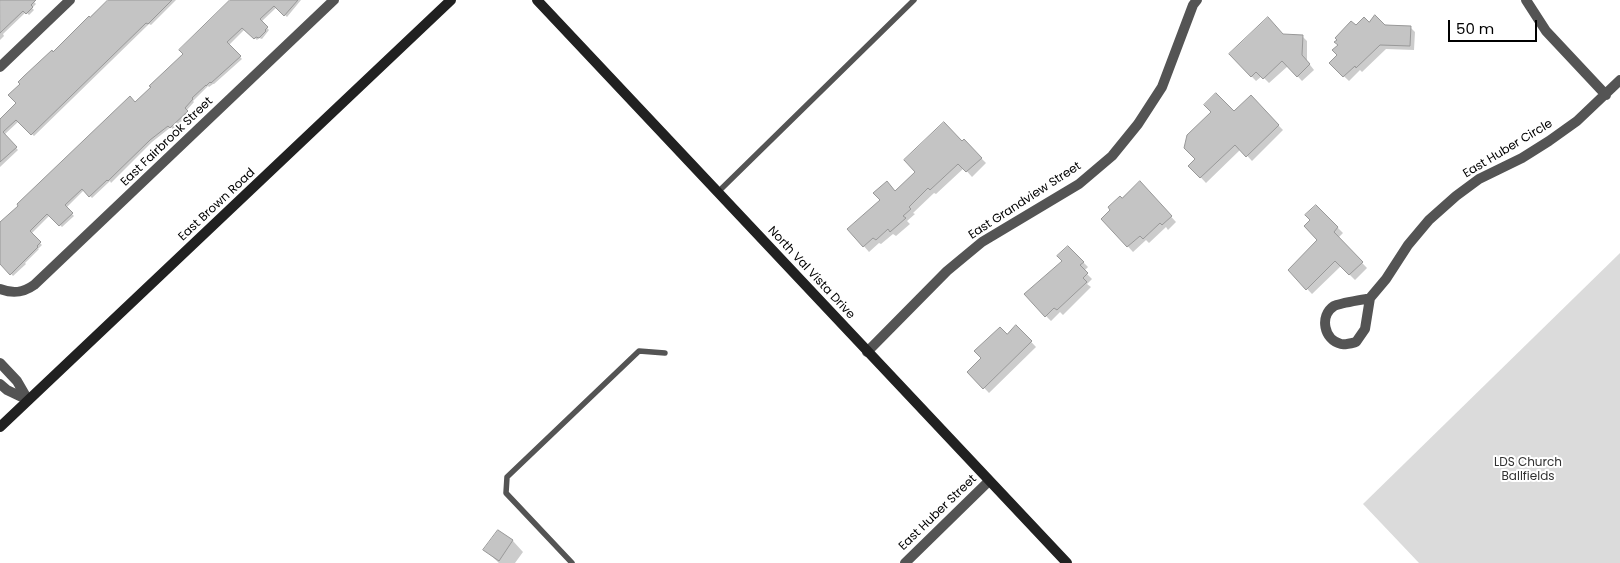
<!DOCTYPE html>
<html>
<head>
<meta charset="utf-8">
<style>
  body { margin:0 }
  #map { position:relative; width:1620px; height:563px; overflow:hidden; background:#fff; font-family:Poppins,sans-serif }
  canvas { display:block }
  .scale { position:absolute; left:1448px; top:20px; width:89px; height:22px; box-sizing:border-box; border:2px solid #000; border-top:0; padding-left:6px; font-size:15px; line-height:18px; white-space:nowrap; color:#000; -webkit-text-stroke:4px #fff; paint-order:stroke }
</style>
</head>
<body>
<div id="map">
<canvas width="1620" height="563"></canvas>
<div class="scale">50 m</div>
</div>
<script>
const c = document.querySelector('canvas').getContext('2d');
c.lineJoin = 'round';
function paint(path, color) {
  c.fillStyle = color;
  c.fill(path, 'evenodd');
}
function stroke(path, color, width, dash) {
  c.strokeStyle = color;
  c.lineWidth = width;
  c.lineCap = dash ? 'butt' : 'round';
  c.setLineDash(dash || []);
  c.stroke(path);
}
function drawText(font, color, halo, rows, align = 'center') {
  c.font = font + ' Poppins,sans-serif';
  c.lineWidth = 4;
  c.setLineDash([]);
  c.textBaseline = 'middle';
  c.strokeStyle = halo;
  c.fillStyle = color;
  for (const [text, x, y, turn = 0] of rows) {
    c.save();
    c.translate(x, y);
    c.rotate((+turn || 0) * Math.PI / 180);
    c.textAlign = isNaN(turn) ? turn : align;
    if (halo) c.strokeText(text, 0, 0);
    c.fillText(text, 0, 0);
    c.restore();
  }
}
paint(new Path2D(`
  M1620,253V563H1419L1363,504Z`), '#dbdbdb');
paint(new Path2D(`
  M0,0H32L36,4L32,8L34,10L29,15L26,12L3,34L4,36L0,40Z
  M125,0H176L151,25L149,24L34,136L19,121L4,135L18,150L0,167V121L18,103L21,84L20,82L104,5Z
  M233,0H301L287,17L277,7L261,22L269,30L262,39L259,38L257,40L245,29L229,45L242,59L214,84H213L209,87L208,86L193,101L194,102L186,111L189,114L173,130L171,127L152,142L111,183L110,181L92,198L84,190L66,208L74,216L62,227L50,215L31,234L42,245L38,249H39L25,263L26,264L13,276L0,262V224L135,103L185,54Z
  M1369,23L1410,27L1415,32L1414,50L1386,49L1362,72L1360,70L1349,81L1330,63L1338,55L1356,27Z
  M1283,35L1302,36L1307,41V61L1314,70L1302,81L1288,66L1269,83L1262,76L1256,81L1230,54Z
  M1251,97L1283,130L1252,161L1241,149L1206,183L1190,166L1235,113Z
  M964,141L986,163L972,177L964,168L936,194L934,193L913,213L915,214L907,221L910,224L896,236L893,234L881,244L879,243L869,252L849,229Z
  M1140,183L1176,222L1168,230L1166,227L1149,243L1146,240L1133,252L1103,219Z
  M1316,206L1343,233L1338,238L1367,268L1355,280L1341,266L1312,294L1289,270L1319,240L1311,220Z
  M1068,247L1088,267L1084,271L1092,279L1087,284L1091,287L1063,315L1060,312L1051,321L1046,316Z
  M1016,326L1036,347L989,393L969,372Z
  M498,531L513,541L523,552L515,563H499L485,550Z`), '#0003');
const building = new Path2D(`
  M0,0H36L31,5L33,7L26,14L23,11L0,33Z
  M108,0H172L148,24L146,23L31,135L16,120L3,132L17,147L0,162V119L16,103L8,95L20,84L18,82L24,76L52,50L53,52L89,16L90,17Z
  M230,0H298L284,16L274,6L260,19L268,27L265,30L266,31L259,38L256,37L254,39L242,28L227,42L241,56L211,83L210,82L206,86V85L192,98L193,99L185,108L188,111L170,128L168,126L150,140L108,181L107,180L89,197L82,189L65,205L73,213L59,226L47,214L30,231L41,242L37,246L38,247L10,275L0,264V222L18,206L17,204L130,96L135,102L151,87L149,86L183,54L179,50Z
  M1375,15L1385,25L1411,26L1410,46L1380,45L1356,68L1355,66L1343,77L1329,63L1337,55L1332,50L1338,45L1334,42L1337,40L1335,38L1351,21L1356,25L1364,17L1369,22Z
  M1268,17L1283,34L1303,35L1302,55L1310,64L1297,77L1282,61L1263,79L1256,72L1251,77L1229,54Z
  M1216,93L1234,111L1251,95L1279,125L1246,157L1235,145L1200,178L1188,166L1195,159L1184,148L1187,135L1211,112L1204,105Z
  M944,122L962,141L964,139L982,158L966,172L958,164L930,190L928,188L909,207L911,209L903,216L906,218L890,232L888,229L876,240L873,238L863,247L847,229L880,200L873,193L887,181L895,191L915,172L904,160Z
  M1140,181L1172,216L1162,225L1160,223L1143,239L1140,236L1127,247L1101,219L1110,210L1108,207L1120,196L1122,198Z
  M1316,205L1338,227L1334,232L1363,262L1349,275L1335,261L1306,290L1288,270L1317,240L1304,226L1310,220L1305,215Z
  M1068,246L1084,262L1080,265L1088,273L1083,278L1087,282L1057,310L1054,308L1045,317L1024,294L1062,261L1057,256Z
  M1016,325L1032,341L983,389L967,372L981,358L974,351L1000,327L1007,334Z
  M498,530L513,540L499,561L483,550Z`);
paint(building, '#c4c4c4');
stroke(building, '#989898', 1);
stroke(new Path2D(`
  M718,192L914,0
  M572,563L506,493L507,477L639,351L665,353`), '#545454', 5.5);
stroke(new Path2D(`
  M1526,0L1546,31L1606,95
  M0,67L70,0
  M0,289C13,294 23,293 34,285L334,0
  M1370,298C1362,300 1340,303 1334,306C1319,316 1324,340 1341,344C1345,345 1352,343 1356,342L1365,329L1370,298L1386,279L1408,245L1429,220L1456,196L1479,179L1522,158L1549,141L1577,121L1620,80
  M867,352L947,271L982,242L1079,184L1112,156L1138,124L1162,87L1193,5L1197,0
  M0,363L17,381L28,400
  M0,384L7,390L28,400
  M905,563L989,481`), '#545454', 10);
stroke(new Path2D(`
  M537,0L1067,563
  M0,427L451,0`), '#212121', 10);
drawText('12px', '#000', '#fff', [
  ["East Fairbrook Street",167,142,-44],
  ["East Huber Circle",1508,149,-31],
  ["East Grandview Street",1025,201,-33],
  ["East Brown Road",217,205,-43],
  ["North Val Vista Drive",811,273,47],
  ["East Huber Street",938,513,-44]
]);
drawText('12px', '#323232', '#fff', [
  ["LDS Church",1528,463],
  ["Ballfields",1528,477]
]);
</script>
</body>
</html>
